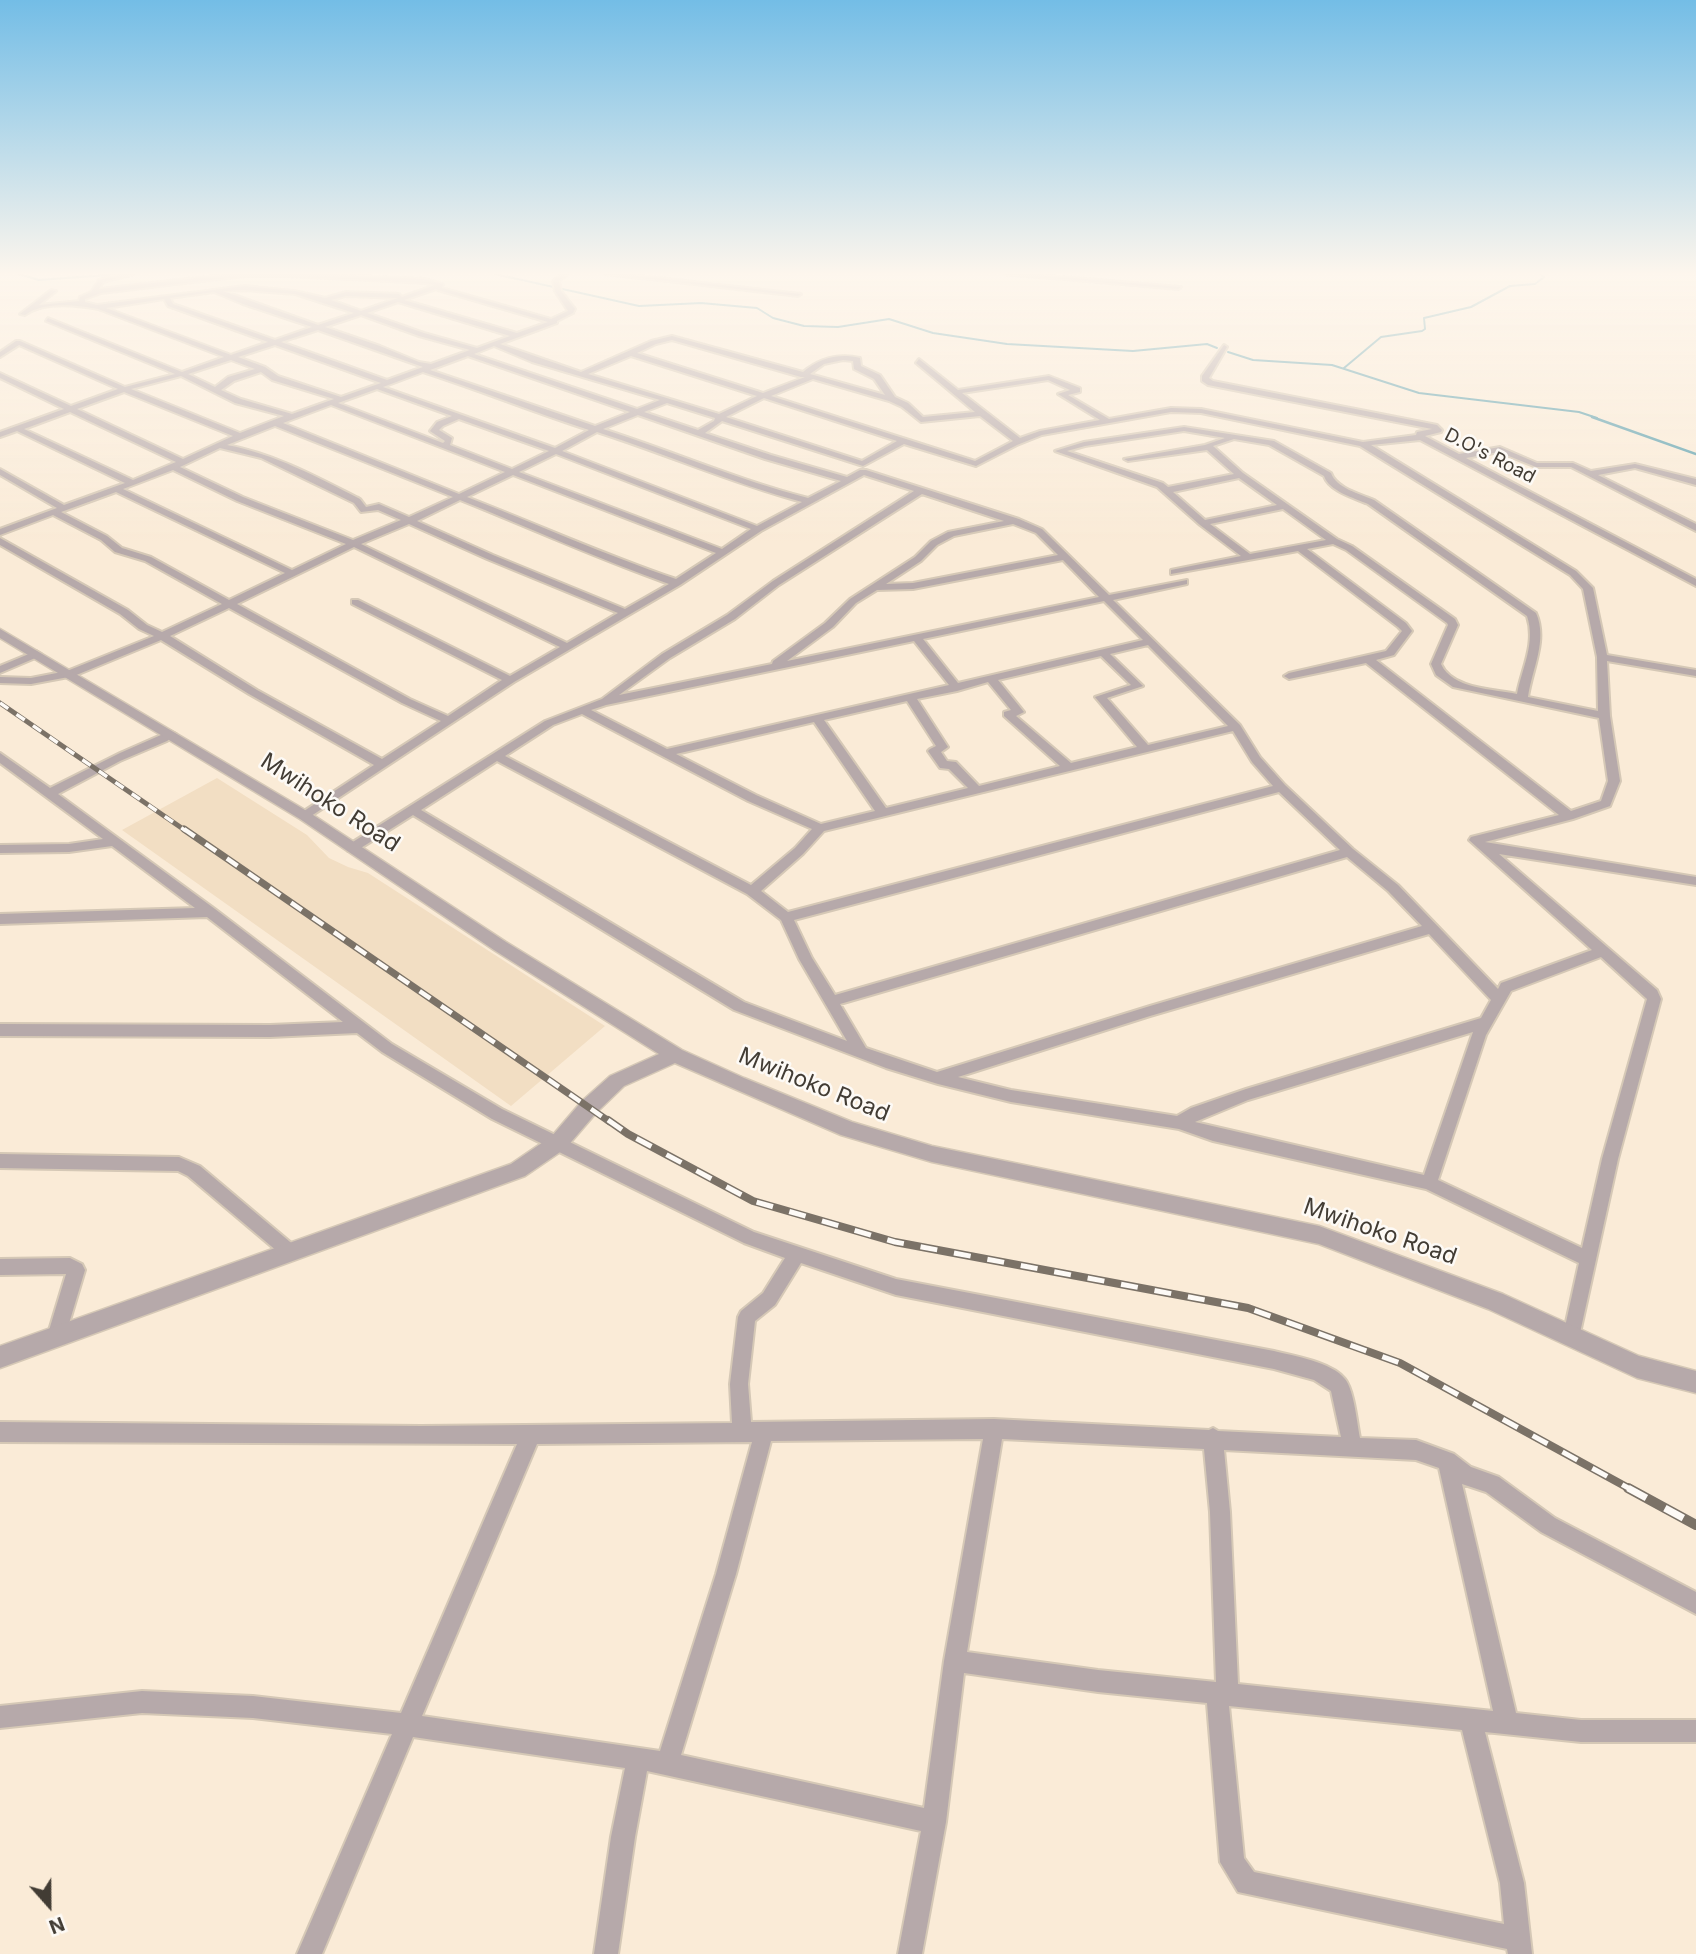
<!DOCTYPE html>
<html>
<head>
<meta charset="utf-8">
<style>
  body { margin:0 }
  #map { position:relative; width:1696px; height:1954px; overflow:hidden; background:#faebd7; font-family:Inter,sans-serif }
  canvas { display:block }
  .north { position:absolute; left:14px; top:1870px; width:70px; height:70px; -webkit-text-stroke:5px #fdfaf6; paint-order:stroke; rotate:159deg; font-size:19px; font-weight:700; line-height:28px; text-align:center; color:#423c34 }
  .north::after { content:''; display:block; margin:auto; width:24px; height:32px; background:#423c34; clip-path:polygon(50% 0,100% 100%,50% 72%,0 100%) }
</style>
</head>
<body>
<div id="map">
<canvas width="1696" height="1954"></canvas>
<div class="north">N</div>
</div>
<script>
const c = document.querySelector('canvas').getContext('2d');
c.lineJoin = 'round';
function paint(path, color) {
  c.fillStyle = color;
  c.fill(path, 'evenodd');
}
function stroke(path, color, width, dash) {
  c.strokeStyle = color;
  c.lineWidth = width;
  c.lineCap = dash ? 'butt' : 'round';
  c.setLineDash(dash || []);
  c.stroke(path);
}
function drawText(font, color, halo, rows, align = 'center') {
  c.font = font + ' Inter,sans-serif';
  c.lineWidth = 5;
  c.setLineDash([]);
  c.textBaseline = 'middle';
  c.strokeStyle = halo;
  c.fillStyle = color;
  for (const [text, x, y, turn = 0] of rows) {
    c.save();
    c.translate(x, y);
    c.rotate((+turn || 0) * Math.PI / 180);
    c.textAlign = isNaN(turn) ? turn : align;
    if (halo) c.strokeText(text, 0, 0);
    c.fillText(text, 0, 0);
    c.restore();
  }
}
paint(new Path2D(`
  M217,778L307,835L329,858L348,867L368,873L605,1026L511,1106L122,830Z`), '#f2dec3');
stroke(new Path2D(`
  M19,274L39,280L119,274
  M495,274L639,306L701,303L757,308L773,318L804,326L838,327L889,319L933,333L1007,344L1133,351L1207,344L1217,348
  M1228,352L1253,360L1332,365L1419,393L1579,412L1597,418
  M1344,368L1381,337L1422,331L1425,329L1424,318L1471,307L1510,286L1535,284L1544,277L1540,274`), '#5a9fae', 2);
stroke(new Path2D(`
  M1592,417L1696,454`), '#5a9fae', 2.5);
const minor = new Path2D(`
  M124,274H133L103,282L99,289L232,274H318L424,279L443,284L442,288L551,319L568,311L555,291L553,281L561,274H567L559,281L561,291L575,309L573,313L557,321V323L500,344L581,372L651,341L672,336L803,372C820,358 838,353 860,358L861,366L880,375L895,397L908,403L923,417L975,412L916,363L919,359L958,390L1049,376L1080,388V392L1068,395L1109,419L1171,408L1201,409L1363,442L1416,435L1417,432L1432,429L1208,385L1202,381V376L1224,345L1227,347L1209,378L1213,381L1437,425L1442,430L1441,432L1425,436L1459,454L1500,447L1537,463H1573L1591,471L1635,464L1696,479V485L1635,468L1598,475L1696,524V531L1571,467H1536L1499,452L1466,458L1696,579V586L1420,440L1371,445L1576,571L1593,588L1607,655L1696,670V676L1607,661L1610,716L1620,781L1610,806L1573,819L1485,842L1696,877V885L1499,854L1657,990L1661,999L1618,1159L1578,1342L1572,1345L1566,1342L1563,1336L1579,1263L1426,1189L1213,1141L1179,1129L1011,1102L938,1084L886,1068L734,1010L413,815L356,851H348L346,848L348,845L545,721L602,699L662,654L727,615L773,581L914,491L864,475L761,531L680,585L514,682L305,820L299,816L301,813L374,765L249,694L161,640L74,676L31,684L0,683V677L31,678L67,671L154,636L139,629L120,614L0,545V538L128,610L147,625L162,632L222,604L145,561L115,552L101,540L53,515L0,535V529L57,508L0,475V469L64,505L125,483L17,431L0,437V432L64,409L0,378V373L71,406L118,389L19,345L0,357V352L16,341H20L125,387L175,374L46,321L48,318L182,372L224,357L98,309C77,305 44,301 25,315L20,314L51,290L56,291L39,305L79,301L80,297L91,292L99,280ZM244,276H291L424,283L435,285L402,297L399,294L346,292L325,298L295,291L244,286L97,305L85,302V299L101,293ZM436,289L438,290L548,322L517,333L404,300ZM244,290L295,294L354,313L318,325L223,291ZM214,292L243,304L312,327L275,340L173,304L170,298ZM346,296L398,298L361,311L331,300ZM164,299L168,306L268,342L231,355L106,308ZM398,302L510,336L477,348L424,333L367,313ZM361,315L419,336L470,350L431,364L419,362L380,346L325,327ZM318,330L423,367L387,380L281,342ZM672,340L801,377H805L763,393L637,353L656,344ZM275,345L381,383L341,397L278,376L265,367L238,357ZM494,346L532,362L660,400L637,409L474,354ZM468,356L630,412L595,426L430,370ZM631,356L757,396L719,414L588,374ZM231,360L255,369L228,377L215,387L188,374ZM843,360L853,361L854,369L874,379L885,395L810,374L824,364ZM261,372L272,380L334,399L292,414L241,399L221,390L234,381ZM423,372C479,390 533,412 589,430L555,448L383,387ZM181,376L235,403L284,416L240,433L131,389ZM813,379L889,401L902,407L921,422L980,416L1013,441L975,461L771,396ZM1048,380L1070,390L1058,394L1100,420L1040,431L1020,438L962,393ZM377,389L452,416L437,422L430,431L445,441L443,443L338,403ZM124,392L233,436L183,459L77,409ZM764,398L897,441L862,461L726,417ZM667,403L715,418L714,421L698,430L644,412ZM331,405L505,472L459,494L283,423ZM70,412L176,462L133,480L24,429ZM1171,412L1201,413L1360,446L1570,575L1583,589L1597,657L1598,711L1528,697C1532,669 1548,640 1536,613L1374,500C1360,494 1336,488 1331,473L1274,441L1184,427L1084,442L1055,451L1157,487L1200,525L1241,556L1171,570V574L1298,551L1398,627L1402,631L1386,651L1289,673L1284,676L1289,679L1366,663L1559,815L1471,837L1469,840L1592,950L1501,983L1498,989L1398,885L1353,849L1285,785L1260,757L1240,725L1113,600L1187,584V580L1109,595L1042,529L1019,519L866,470H860L847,477L771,455L705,433L722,421L863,466L904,444L976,466L1017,445L1042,435ZM638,415L765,459L841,481L808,498C738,480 672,451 603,429ZM459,419L549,451L512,469L450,445L452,438L439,430L443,426ZM275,426L453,497L409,517L379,504L366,507L360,499C317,477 275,454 227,445ZM1184,431L1225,438L1205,445L1124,459L1128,461L1207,450L1234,474L1168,487L1163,483L1067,451L1085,446ZM597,432C666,454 731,483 802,502L757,526L562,451ZM1234,439L1269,445L1324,476C1329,491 1354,498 1368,504L1527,616C1536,643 1522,668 1517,694C1493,689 1452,689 1441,664L1458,625L1455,619L1352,546L1337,539L1243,473L1213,446ZM220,448L261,458L354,503L361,512L378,510L401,520L353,540L243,497L180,467ZM556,454L751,529L722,549L519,472ZM173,470L237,501L346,544L292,570L123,489ZM513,475L716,553L676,579C605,555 537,524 467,497ZM1239,478L1277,505L1205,520L1173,492ZM116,492L285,573L229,600L151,557L122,548L107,536L61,512ZM922,494L1004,521L948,532L931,541L915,557L850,599L825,623L773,661L772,664L619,695L670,658L735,619L779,585ZM460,500C530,528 598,559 669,584L625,609L493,555L417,521ZM1283,509L1326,540L1250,554L1210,524ZM409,524L487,559L618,613L567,643L361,544ZM1013,524L1036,533L1058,555L913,583L886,584L921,561L937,545L954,536ZM1333,544L1346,550L1447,623L1448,625L1431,664L1436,675L1453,687L1599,718L1608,781L1601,801L1571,811L1376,660L1394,655L1412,631L1406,623L1307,549ZM354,547L560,647L510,676L358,600H352V604L502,680L448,716L410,699L237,604ZM1063,560L1099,597L787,661L833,627L856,603L877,590L913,589ZM1104,601L1143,640L958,683L923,639ZM229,608L402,703L441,721L382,759L257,690L170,636ZM914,641L949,685L667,749L591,710L606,705ZM1148,645L1228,726L1148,745L1107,698L1143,686L1110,654ZM1101,656L1131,685L1095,697L1137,747L1071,763L1016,716L1024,712L998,680ZM988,682L1011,710L1004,712V716L1060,766L979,786L956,762L947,761L941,752L948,747L917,699L957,691ZM907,701L936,746L930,749L928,751L940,768L949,769L968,788L886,808L824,720ZM582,714L748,801L812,829L795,848L751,885L505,756L553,725ZM814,722L875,811L821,824L756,795L676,754ZM1233,731L1252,762L1273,786L788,912L761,891L803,854L824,831ZM497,761L747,894L781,920L799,959L847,1041L744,1002L421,810ZM1279,792L1340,850L835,995L812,958L794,920ZM1347,857L1388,891L1422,926L1150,1006L937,1072L866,1048L840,1004ZM1429,934L1491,1000L1481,1018L1246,1089L1191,1108L1177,1116L1011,1090L958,1077L1150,1016ZM1601,957L1647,999L1602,1159L1582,1248L1438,1180L1486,1035L1511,991ZM1473,1032L1424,1175L1195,1122L1248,1100Z
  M606,274H622L801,294L798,296Z
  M1005,274H1026L1181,287L1178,289Z
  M36,651L41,654L40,656L0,673V666Z
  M170,731L176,734L167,741L120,761L58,794L215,909L392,1044L502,1109L754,1232L896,1279L1274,1351C1294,1356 1332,1362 1345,1379C1354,1390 1357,1423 1360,1438L1416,1440L1454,1454L1471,1467L1499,1477L1555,1518L1696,1592V1614L1541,1532L1486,1492L1462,1484L1516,1713L1581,1720H1696V1742H1581L1485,1732L1524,1883L1532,1954H1508L1507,1949L1238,1892L1220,1862L1207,1703L1098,1692L964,1673L946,1822L922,1954H898L921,1831L647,1771L635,1837L618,1954H594L611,1837L625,1768L413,1737L322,1954H297L392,1734L253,1718L142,1713L0,1728V1706L142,1691L253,1696L401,1713L517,1444L0,1442V1422L421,1426L732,1423L730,1384L738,1317L741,1311L763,1293L785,1258L744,1243L492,1119L382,1052L357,1033L270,1037L0,1036V1024L270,1025L343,1022L207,917L0,924V914L195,908L112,846L69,852L0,853V845L69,844L103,839L0,763V753L50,788L120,753ZM801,1263L896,1295L1274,1369L1314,1380L1331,1391L1341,1437L1218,1431L1213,1428L1209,1430L994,1419L751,1422L748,1384L755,1321L775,1305ZM983,1439L944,1661L924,1808L681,1755L736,1574L771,1441ZM1002,1439L1204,1449L1210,1512L1216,1682L1098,1670L967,1652ZM752,1442L716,1574L660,1751L422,1716L537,1444ZM1224,1450L1416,1460L1439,1468L1493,1711L1238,1684L1230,1512ZM1229,1706L1462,1730L1500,1883L1504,1924L1254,1872L1244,1858Z
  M0,1154L179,1157L200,1166L296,1247L299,1252L296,1257L290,1260L284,1257L188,1176L178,1171L0,1168Z
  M70,1258L82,1264L85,1270L65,1337L62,1343L56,1346L50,1343L47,1337L66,1274L0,1275V1259Z`);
const tertiary = new Path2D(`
  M0,629L310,813L506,942L682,1050L744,1078L852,1122L932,1146L1319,1226L1503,1294L1639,1356L1696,1371V1393L1637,1378L1488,1309L1319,1244L932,1162L841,1135L675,1063L624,1086L596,1113L566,1148L525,1176L0,1368V1346L511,1164L552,1136L582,1101L610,1076L659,1054L494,950L300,819L0,638Z`);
stroke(minor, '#d5c8b6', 4);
stroke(tertiary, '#d5c8b6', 3);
paint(minor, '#b6a9aa');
paint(tertiary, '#b6a9aa');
const railFar3 = new Path2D(`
  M0,703L186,831`);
const railFar2 = new Path2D(`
  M184,829L610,1122`);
const railFar1 = new Path2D(`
  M608,1120L628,1134L753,1201L895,1242L1248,1308L1400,1363L1632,1490`);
const rail = new Path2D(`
  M1628,1488L1696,1525`);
stroke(railFar3, '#7b7267', 5);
stroke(railFar2, '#7b7267', 7);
stroke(railFar1, '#7b7267', 8);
stroke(rail, '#7b7267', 10);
stroke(railFar3, '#fdfaf6', 3.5, [10]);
stroke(railFar2, '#fdfaf6', 4.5, [13]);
stroke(railFar1, '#fdfaf6', 5, [17]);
stroke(rail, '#fdfaf6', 7, [21]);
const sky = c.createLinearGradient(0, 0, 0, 547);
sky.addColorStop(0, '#73bde6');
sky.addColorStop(0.5, '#fdf6ed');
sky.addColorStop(1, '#fdf6ed00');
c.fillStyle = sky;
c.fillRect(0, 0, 1696, 547);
drawText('19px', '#423c34', '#fdfaf6', [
  ["D.O's Road",1490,456,27]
]);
drawText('23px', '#423c34', '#fdfaf6', [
  ["Mwihoko Road",330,803,33],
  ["Mwihoko Road",814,1085,22],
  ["Mwihoko Road",1380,1232,19]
]);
</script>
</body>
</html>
